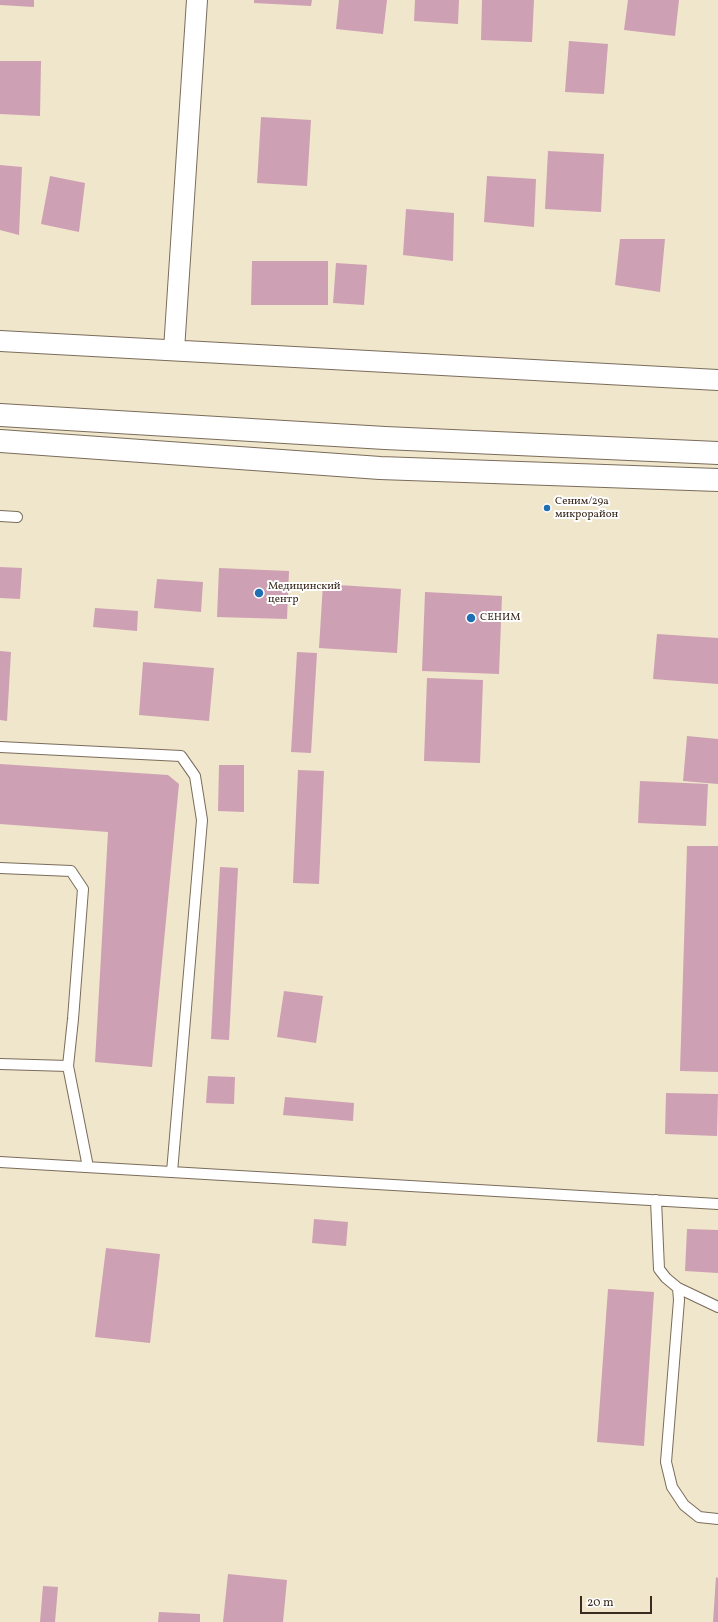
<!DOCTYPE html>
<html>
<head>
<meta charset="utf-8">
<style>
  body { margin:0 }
  #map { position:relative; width:718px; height:1622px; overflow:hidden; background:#f0e6cb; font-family:Vollkorn,serif }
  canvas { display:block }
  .scale { position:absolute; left:580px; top:1596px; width:72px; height:18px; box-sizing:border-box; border:2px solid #3b2a1e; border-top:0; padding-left:5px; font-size:12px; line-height:14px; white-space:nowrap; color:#3b2a1e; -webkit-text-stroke:3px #fff; paint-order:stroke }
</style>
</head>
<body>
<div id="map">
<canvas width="718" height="1622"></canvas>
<div class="scale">20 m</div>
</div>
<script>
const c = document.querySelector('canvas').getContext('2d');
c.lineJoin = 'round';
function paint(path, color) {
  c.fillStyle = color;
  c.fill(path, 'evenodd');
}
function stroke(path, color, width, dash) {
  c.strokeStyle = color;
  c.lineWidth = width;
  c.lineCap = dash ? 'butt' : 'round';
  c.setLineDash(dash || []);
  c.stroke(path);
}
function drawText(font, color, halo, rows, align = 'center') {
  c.font = font + ' Vollkorn,serif';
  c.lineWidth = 4;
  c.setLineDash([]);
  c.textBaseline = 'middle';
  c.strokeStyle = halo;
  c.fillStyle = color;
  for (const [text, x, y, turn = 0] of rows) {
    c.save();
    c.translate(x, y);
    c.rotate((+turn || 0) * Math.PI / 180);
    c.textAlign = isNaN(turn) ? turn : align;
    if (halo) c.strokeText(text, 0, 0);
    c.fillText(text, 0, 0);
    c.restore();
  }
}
paint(new Path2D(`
  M0,0H34V7L0,5Z
  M254,0H312L311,6L254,3Z
  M339,0H387L383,34L336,29Z
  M415,0H459L458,24L414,21Z
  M482,0H534L532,42L481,40Z
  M628,0H679L675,36L624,30Z
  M569,41L608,44L604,94L565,92Z
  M0,61H41L40,116L0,114Z
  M261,117L311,120L307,186L257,183Z
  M548,151L604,154L601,212L545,209Z
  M0,165L22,167L19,235L0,230Z
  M50,176L85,183L79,232L41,224Z
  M487,176L536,179L534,227L484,222Z
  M406,209L454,213L453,261L403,255Z
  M620,239H665L660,292L615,285Z
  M252,261H328V305H251Z
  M336,263L367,265L364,305L333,303Z
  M0,567L22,568L20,599L0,598Z
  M219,568L289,571L287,619L217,617Z
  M157,579L203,582L201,612L154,608Z
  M323,584L401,589L397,653L319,648Z
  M425,592L502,596L499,674L422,671Z
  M95,608L138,611L137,631L93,627Z
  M657,634L718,638V684L653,679Z
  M0,651L11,652L7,721L0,720Z
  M297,652L317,653L311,753L291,752Z
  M143,662L214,668L209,721L139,715Z
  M427,678L483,680L480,763L424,761Z
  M687,736L718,739V784L683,781Z
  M0,764L168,775L179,784L152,1067L95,1062L108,832L0,824Z
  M219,765H244V812L218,811Z
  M298,770L324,771L319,884L293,883Z
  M640,781L708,784L706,826L638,823Z
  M687,846H718V1072L680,1071Z
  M220,867L238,868L229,1040L211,1039Z
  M284,991L323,996L316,1043L277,1037Z
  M208,1076L235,1077L234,1104L206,1103Z
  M666,1093L718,1094L717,1136L665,1134Z
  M285,1097L354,1103L353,1121L283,1115Z
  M314,1219L348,1222L346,1246L312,1243Z
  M687,1229L718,1230V1273L685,1271Z
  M106,1248L160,1254L150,1343L95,1337Z
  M608,1289L654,1292L644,1446L597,1442Z
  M228,1574L287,1580L283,1622H223Z
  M716,1577L718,1578V1622H713Z
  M43,1586L58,1587L55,1622H40Z
  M159,1612L200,1614V1622H158Z`), '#cea0b3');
const service = new Path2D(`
  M0,516L17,517
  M0,747L181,756L195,776L202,820L172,1172
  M0,868L71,871L83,889L73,1019L68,1066L0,1064
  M68,1066L88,1167
  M0,1162L718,1204
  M656,1200L659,1269L666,1278L678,1288L679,1300L666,1462L672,1487L684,1505L699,1517L718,1519
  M678,1288L718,1307`);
const minor = new Path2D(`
  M0,341L718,380
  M174,350L197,0`);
const secondary = new Path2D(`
  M0,415L385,438L718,453
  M0,441L380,468L718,480`);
stroke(service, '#7a6c5b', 12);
stroke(minor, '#7a6c5b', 22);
stroke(secondary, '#7a6c5b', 24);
stroke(service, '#fff', 10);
stroke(minor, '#fff', 20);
stroke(secondary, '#fff', 22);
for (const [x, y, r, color] of [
  [547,508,4,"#1f6fb2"],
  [259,593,5,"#1f6fb2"],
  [471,618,5,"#1f6fb2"]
]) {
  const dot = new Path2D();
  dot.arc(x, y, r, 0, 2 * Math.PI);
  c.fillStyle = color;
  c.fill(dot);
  stroke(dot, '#fff', 1.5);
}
drawText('11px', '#3b2a1e', '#fff', [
  ["Сеним/29а",555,502],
  ["микрорайон",555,515],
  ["Медицинский",268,587],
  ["центр",268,600],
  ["СЕНИМ",480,618]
], 'left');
</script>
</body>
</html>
